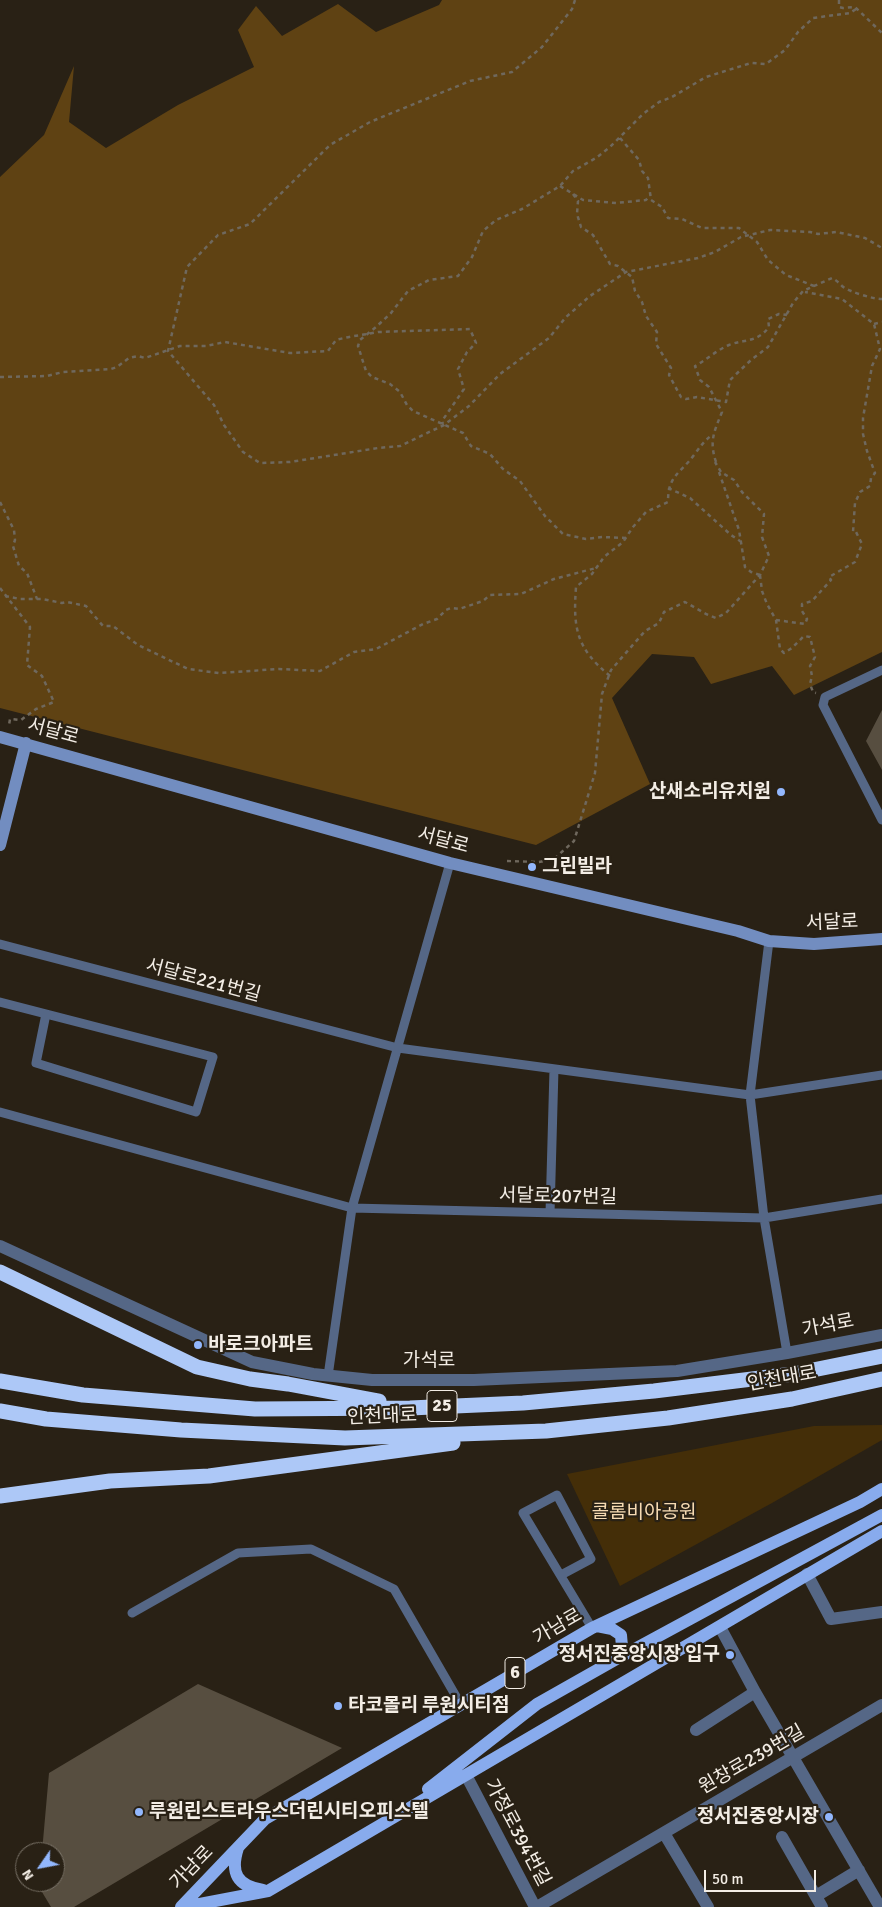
<!DOCTYPE html>
<html>
<head>
<meta charset="utf-8">
<style>
  body { margin:0 }
  #map { position:relative; width:882px; height:1907px; overflow:hidden; background:#292115; font-family:Signika,sans-serif }
  canvas { display:block }
  .north { position:absolute; left:15px; top:1842px; width:50px; height:50px; box-sizing:border-box; background:#292115; border:1px solid #7a7368; border-radius:50%; rotate:237deg; font-size:14px; font-weight:700; line-height:20px; text-align:center; color:#f3ede5 }
  .north::after { content:''; display:block; margin:auto; width:18px; height:22px; background:#92b7fd; clip-path:polygon(50% 0,100% 100%,50% 72%,0 100%) }
  .scale { position:absolute; left:704px; top:1870px; width:112px; height:22px; box-sizing:border-box; border:2px solid #f3ede5; border-top:0; padding-left:6px; font-size:15px; line-height:18px; white-space:nowrap; color:#f3ede5; -webkit-text-stroke:4px #292115; paint-order:stroke }
</style>
</head>
<body>
<div id="map">
<canvas width="882" height="1907"></canvas>
<div class="north">N</div>
<div class="scale">50 m</div>
</div>
<script>
const c = document.querySelector('canvas').getContext('2d');
c.lineJoin = 'round';
function paint(path, color) {
  c.fillStyle = color;
  c.fill(path, 'evenodd');
}
function stroke(path, color, width, dash) {
  c.strokeStyle = color;
  c.lineWidth = width;
  c.lineCap = dash ? 'butt' : 'round';
  c.setLineDash(dash || []);
  c.stroke(path);
}
function drawText(font, color, halo, rows, align = 'center') {
  c.font = font + ' Signika,"Noto Sans KR",sans-serif';
  c.lineWidth = 4.5;
  c.setLineDash([]);
  c.textBaseline = 'middle';
  c.strokeStyle = halo;
  c.fillStyle = color;
  for (const [text, x, y, turn = 0] of rows) {
    c.save();
    c.translate(x, y);
    c.rotate((+turn || 0) * Math.PI / 180);
    c.textAlign = isNaN(turn) ? turn : align;
    if (halo) c.strokeText(text, 0, 0);
    c.fillText(text, 0, 0);
    c.restore();
  }
}
paint(new Path2D(`
  M882,1425V1440L772,1503L620,1586L567,1474L814,1426Z`), '#442e08');
paint(new Path2D(`
  M442,0H882V652L794,695L772,666L711,684L694,657L652,654L612,698L650,784L536,845L0,708V177L44,135L74,66L69,122L106,148L178,105L254,67L238,30L256,6L282,36L338,4L376,32L439,5Z`), '#5f4213');
paint(new Path2D(`
  M882,710V770L866,741Z
  M198,1684L342,1748L74,1907H51L36,1882H55V1852H42L49,1773Z`), '#574e40');
stroke(new Path2D(`
  M575,0L572,9L542,47L512,72L470,81L370,122L330,145L250,224L218,235L187,267L168,351L214,405L224,425L243,452L260,463L290,462L378,448L400,446L444,425L469,406L500,374L549,338L566,317L590,296L626,272L698,258L715,252L741,237L770,230L810,232L818,234L836,232L865,238L882,248
  M839,0V7L843,8L855,7L882,33
  M620,138L639,160L642,171L648,178L651,200L662,207L668,218L682,219L702,228H739L757,242L768,260L786,275L814,286
  M560,186L583,200L616,203L646,200L651,194
  M573,194L578,201L577,214L581,227L593,235L610,264L618,266L632,277L635,291L642,302L646,316L657,332L656,344L671,368L669,375L681,397L686,399L697,397L726,402L730,380L751,360L768,347L793,303L803,291L832,278C837,281 838,282 842,286C849,292 873,299 882,299
  M874,324L882,322
  M0,377L47,376L63,372L111,369L117,367L129,358L138,356L145,358L180,346H206L225,342L290,353L328,351L336,340C350,336 364,335 378,332L470,329L476,343L467,352L458,369L464,389L442,421L443,424
  M716,462C709,441 714,432 722,412L709,387L700,380L695,366C706,360 717,350 729,345C744,339 757,343 769,327L768,319L779,314L787,315
  M719,472L739,530L745,567L751,572L760,575
  M668,488L690,498L731,535L740,541
  M0,502L14,530L15,540L13,546L19,566L27,573L37,599
  M626,538L603,537L586,539L563,534L545,516L520,481L503,469L490,454L471,446L463,433L413,411L407,405L400,392L390,384L372,377L366,371L358,346L360,340L376,327L391,313L408,291L429,280L458,276L472,257L483,231L496,220L522,209L560,186L573,171L596,158L610,147L643,114L659,102L672,97L706,77L751,63L766,64L785,50L798,32L813,18L850,13L856,9
  M760,575L762,591L767,604L776,620L780,649L784,653L792,648L804,636L810,637L815,657L810,666L812,676L810,684L813,692L816,693
  M0,588L30,627L27,665L42,676L54,702L36,709L21,720L10,719L9,725
  M5,596L20,599H42L62,603L67,602L86,606L103,626H113L138,645L188,669L219,673L279,669L320,671L354,652L376,649L423,624L437,619L446,610L451,608L459,609L483,601L490,595L521,594L554,579L596,568
  M776,620L805,624L807,619L802,611V604L812,601L831,580L829,577L855,562L862,544L856,532H853L855,503L860,492L870,486L871,478L875,473L867,451L863,434V418L872,366L880,349L874,324L842,299L805,292
  M610,676C576,648 573,628 576,587L592,574L604,557L623,542L633,527L646,512L668,502C668,475 680,474 694,455C700,447 704,441 712,435
  M507,861L539,862L554,859L574,841L595,773L602,694L611,670L645,631L659,623L664,612L685,602L706,614L716,618L726,613L760,575L769,556L762,537L764,514L742,492L734,480L721,472L715,462`), '#6f685d', 2.5, [4, 4]);
stroke(new Path2D(`
  M882,670L825,697L823,705L882,820
  M769,941L750,1095L764,1218L787,1353
  M0,944L398,1048L750,1095L882,1075
  M0,1002L213,1057L196,1112L36,1063L46,1014
  M0,1112L352,1208L764,1218L882,1199
  M550,1213L554,1069
  M328,1376L352,1208L450,863
  M561,1575L591,1559L557,1495L523,1513L592,1628
  M132,1613L238,1553L311,1549L394,1589L461,1705`), '#556786', 9);
stroke(new Path2D(`
  M0,1246L252,1362L313,1374L372,1380H474L677,1371L787,1353L882,1335
  M807,1574L831,1619L882,1612
  M720,1627L755,1692L880,1907
  M696,1730L755,1692
  M466,1775L535,1907
  M664,1833L708,1907
  M782,1837L822,1907
  M816,1896L859,1870
  M537,1907L882,1705`), '#556786', 12);
stroke(new Path2D(`
  M0,737L450,863L738,931L769,941L814,944L882,939
  M0,845L26,743`), '#728dc0', 12);
stroke(new Path2D(`
  M597,1626L612,1629L621,1635L622,1647L620,1657
  M428,1789L537,1704L620,1657L882,1515
  M238,1848C230,1873 237,1886 263,1890
  M181,1907L265,1819L592,1628L860,1502L882,1489
  M184,1907L268,1891L882,1531`), '#88abed', 12);
stroke(new Path2D(`
  M0,1272L197,1367L250,1379L288,1384L379,1401
  M0,1381L83,1395L255,1409L410,1408L523,1403L654,1391L793,1374L882,1356
  M0,1411L46,1419L181,1430L345,1438L546,1431L668,1418L792,1399L882,1379
  M0,1496L110,1481L209,1476L453,1443`), '#adc8f7', 15);
for (const [x, y, r, color] of [
  [781,792,5,"#92b7fd"],
  [532,867,5,"#92b7fd"],
  [198,1345,5,"#92b7fd"],
  [730,1655,5,"#92b7fd"],
  [338,1706,5,"#92b7fd"],
  [139,1812,5,"#92b7fd"],
  [829,1817,5,"#92b7fd"]
]) {
  const dot = new Path2D();
  dot.arc(x, y, r, 0, 2 * Math.PI);
  c.fillStyle = color;
  c.fill(dot);
  stroke(dot, '#292115', 2);
}
for (const [x, y, w] of [
  [442,1406,30],
  [515,1673,20]
]) {
  const box = new Path2D();
  box.roundRect(x - w / 2, y - 15.5, w, 31, 4);
  c.fillStyle = '#292115';
  c.fill(box);
  stroke(box, '#f3ede5', 1);
}
drawText('bold 18px', '#f3ede5', null, [
  ["25",442,1406],
  ["6",515,1673]
]);
drawText('19px', '#f3ede5', '#292115', [
  ["서달로",53,732,15],
  ["서달로",443,841,15],
  ["서달로",832,923,-2],
  ["서달로221번길",203,981,15],
  ["서달로207번길",558,1197,1],
  ["가석로",828,1326,-11],
  ["가석로",429,1361],
  ["인천대로",782,1379,-10],
  ["인천대로",382,1417,-2],
  ["가남로",558,1627,-30],
  ["원창로239번길",752,1760,-30],
  ["가정로394번길",517,1833,62],
  ["가남로",192,1868,-46]
]);
drawText('bold 19px', '#f3ede5', '#292115', [
  ["산새소리유치원",771,792,"right"],
  ["그린빌라",542,867],
  ["바로크아파트",208,1345],
  ["정서진중앙시장 입구",720,1655,"right"],
  ["타코몰리 루원시티점",348,1706],
  ["루원린스트라우스더린시티오피스텔",149,1812],
  ["정서진중앙시장",819,1817,"right"]
], 'left');
drawText('19px', '#f6dab2', '#292115', [
  ["콜롬비아공원",644,1513]
]);
</script>
</body>
</html>
